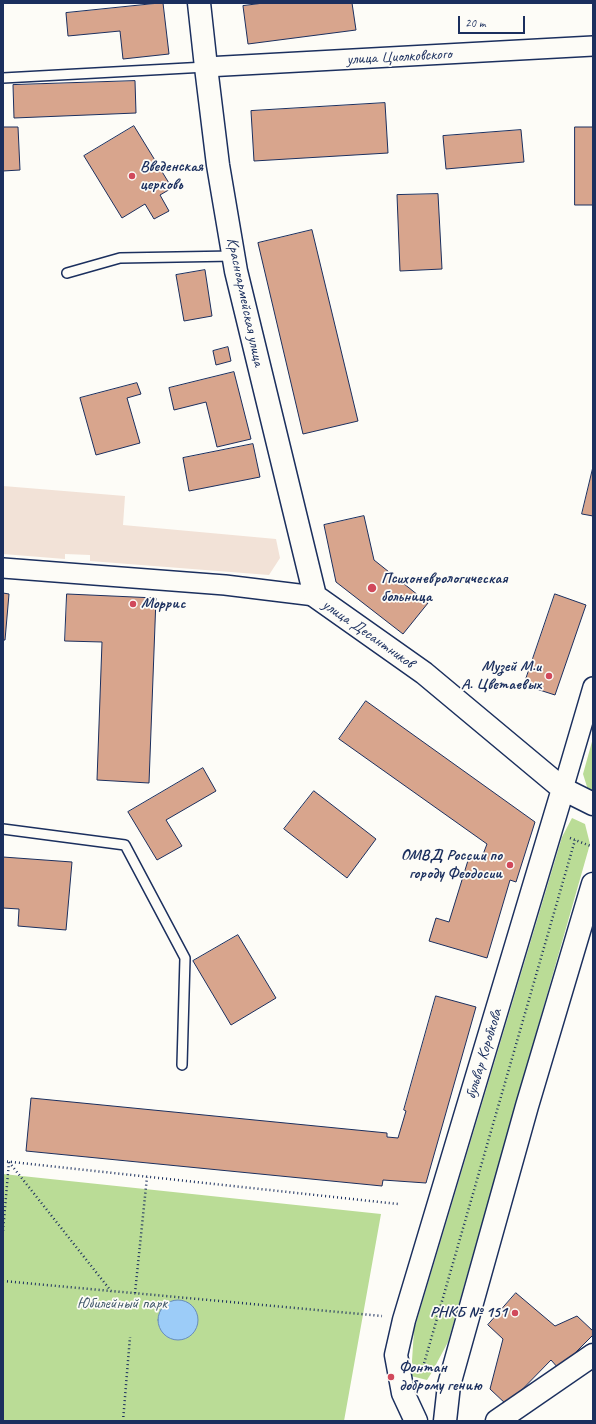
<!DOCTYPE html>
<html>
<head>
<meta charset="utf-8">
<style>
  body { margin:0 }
  #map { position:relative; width:596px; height:1424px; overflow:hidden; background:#fdfcf7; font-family:Caveat,sans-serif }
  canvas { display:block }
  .frame { position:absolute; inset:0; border:4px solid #1b2f5e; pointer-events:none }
  .scale { position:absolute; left:458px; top:16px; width:67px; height:18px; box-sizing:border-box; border:2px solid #1b2f5e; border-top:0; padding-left:5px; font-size:12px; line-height:14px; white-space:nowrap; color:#1b2f5e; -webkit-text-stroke:3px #fdfcf7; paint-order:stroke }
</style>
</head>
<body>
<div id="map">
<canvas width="596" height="1424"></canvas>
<div class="frame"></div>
<div class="scale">20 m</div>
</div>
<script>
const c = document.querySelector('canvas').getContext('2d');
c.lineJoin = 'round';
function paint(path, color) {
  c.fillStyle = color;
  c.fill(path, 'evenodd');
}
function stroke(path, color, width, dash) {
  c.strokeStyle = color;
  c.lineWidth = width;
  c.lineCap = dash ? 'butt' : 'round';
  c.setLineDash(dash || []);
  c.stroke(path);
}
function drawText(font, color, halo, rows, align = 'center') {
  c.font = font + ' Caveat,sans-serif';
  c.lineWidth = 3.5;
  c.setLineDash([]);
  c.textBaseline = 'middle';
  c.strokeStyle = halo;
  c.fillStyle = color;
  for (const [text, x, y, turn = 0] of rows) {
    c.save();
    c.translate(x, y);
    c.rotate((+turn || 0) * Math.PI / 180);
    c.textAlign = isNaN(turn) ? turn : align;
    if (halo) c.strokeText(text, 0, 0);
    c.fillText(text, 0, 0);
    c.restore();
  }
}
paint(new Path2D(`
  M3,486L125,496L123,525L276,539L280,558L269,575L90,561V555L65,554V559L3,554Z`), '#f2e2d7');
paint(new Path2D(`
  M593,738V792L588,790L583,774Z
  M572,818L585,824L590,844L448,1342L432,1372L427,1380L411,1376L414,1330L562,837Z
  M3,1174L381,1214L344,1421H3Z`), '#badc96');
const water = new Path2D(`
  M158 1320a20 20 0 1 1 40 0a20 20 0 1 1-40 0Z`);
paint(water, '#9cccf8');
stroke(water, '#688dba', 1);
const building = new Path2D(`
  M163,3L169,54L123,59L120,31L68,36L66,13Z
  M264,3H352L356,30L248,44L243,6Z
  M135,81L136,113L14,118L13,85Z
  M385,103L388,153L254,161L251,111Z
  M134,126L172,188L160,195L169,211L154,219L145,204L122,218L84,156Z
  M3,127H18L20,170L3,171Z
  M575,127H593V205H575Z
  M521,130L524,162L446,169L443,136Z
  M438,194L442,269L400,271L397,195Z
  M312,230L358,421L303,434L258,243Z
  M205,270L212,316L184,321L176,275Z
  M228,347L231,361L216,365L213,351Z
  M234,372L251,439L217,447L206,402L174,410L169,388Z
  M137,383L141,394L127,398L140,443L96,455L80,398Z
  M253,444L260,477L189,491L183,458Z
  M593,467V516L582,514Z
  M364,516L374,560L428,603L403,634L336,582L324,525Z
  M3,593L9,594L5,640H3Z
  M67,594L156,598L149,783L97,780L102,642L65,641Z
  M555,594L586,605L555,695L524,685Z
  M366,701L535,822L516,882L510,880L487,958L429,941L436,918L449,922L470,854L482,857L487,844L339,739Z
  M203,768L216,791L166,820L182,846L157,860L128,812Z
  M314,791L376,839L347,878L284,829Z
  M3,857L72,862L66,930L18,926L19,909L3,908Z
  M238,935L276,998L231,1025L193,961Z
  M436,996L476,1007L426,1183L383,1180L382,1186L26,1151L31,1098L387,1133V1137L398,1138L406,1111L404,1110Z
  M516,1293L555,1326L577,1316L593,1331V1335L559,1369L551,1360L507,1405L490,1389L503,1339L488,1325Z`);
paint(building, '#d8a58d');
stroke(building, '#1b2f5e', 1);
const service = new Path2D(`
  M3,78L206,67
  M67,273L120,258L234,256
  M3,829L125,845L185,958L182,1065`);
const minor = new Path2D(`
  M206,67L593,46
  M3,568L225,585L315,596
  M563,789L593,687`);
const tertiary = new Path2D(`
  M497,1421L593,1355`);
const secondary = new Path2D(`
  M199,3L206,67L218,165L236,271L315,596L424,673L563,789L593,804
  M416,1421L403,1393L396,1355L404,1320L563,789
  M445,1421L449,1385L527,1106L593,884`);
stroke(service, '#1b2f5e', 12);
stroke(minor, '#1b2f5e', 22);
stroke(tertiary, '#1b2f5e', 25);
stroke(secondary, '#1b2f5e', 25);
stroke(new Path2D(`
  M570,838L593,847
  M3,1161L398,1204
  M9,1162L111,1291
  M3,1231L9,1162
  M3,1281L382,1316
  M135,1293L147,1177
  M423,1367L575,840
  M123,1421L130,1337`), '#1b2f5e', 2.5, [1, 3]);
stroke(service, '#fdfcf7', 9);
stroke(minor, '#fdfcf7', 19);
stroke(tertiary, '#fdfcf7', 22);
stroke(secondary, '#fdfcf7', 22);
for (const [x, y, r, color] of [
  [132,176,4,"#d1495b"],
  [372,588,5,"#d1495b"],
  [133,604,4,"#d1495b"],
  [549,676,4,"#d1495b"],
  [510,865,4,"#d1495b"],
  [515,1313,4,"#d1495b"],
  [391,1377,4,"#d1495b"]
]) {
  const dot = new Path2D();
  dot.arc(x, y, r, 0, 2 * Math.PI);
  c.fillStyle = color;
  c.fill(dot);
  stroke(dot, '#fdfcf7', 1.5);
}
drawText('16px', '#1b2f5e', '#fdfcf7', [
  ["улица Циолковского",399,57,-3],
  ["Красноармейская улица",245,302,78],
  ["улица Десантников",368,634,35],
  ["бульвар Коробкова",484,1054,-73]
]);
drawText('bold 16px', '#1b2f5e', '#fdfcf7', [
  ["Введенская",140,167],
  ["церковь",140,185],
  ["Психоневрологическая",381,579],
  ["больница",381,597],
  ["Моррис",141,604],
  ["Музей М.и",541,667,"right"],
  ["А. Цветаевых",541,685,"right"],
  ["ОМВД России по",502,856,"right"],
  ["городу Феодосии",502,874,"right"],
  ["РНКБ № 151",507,1313,"right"],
  ["Фонтан",399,1368],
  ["доброму гению",399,1386]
], 'left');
drawText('16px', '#435a6c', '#fdfcf7', [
  ["Юбилейный парк",122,1304]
]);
</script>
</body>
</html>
